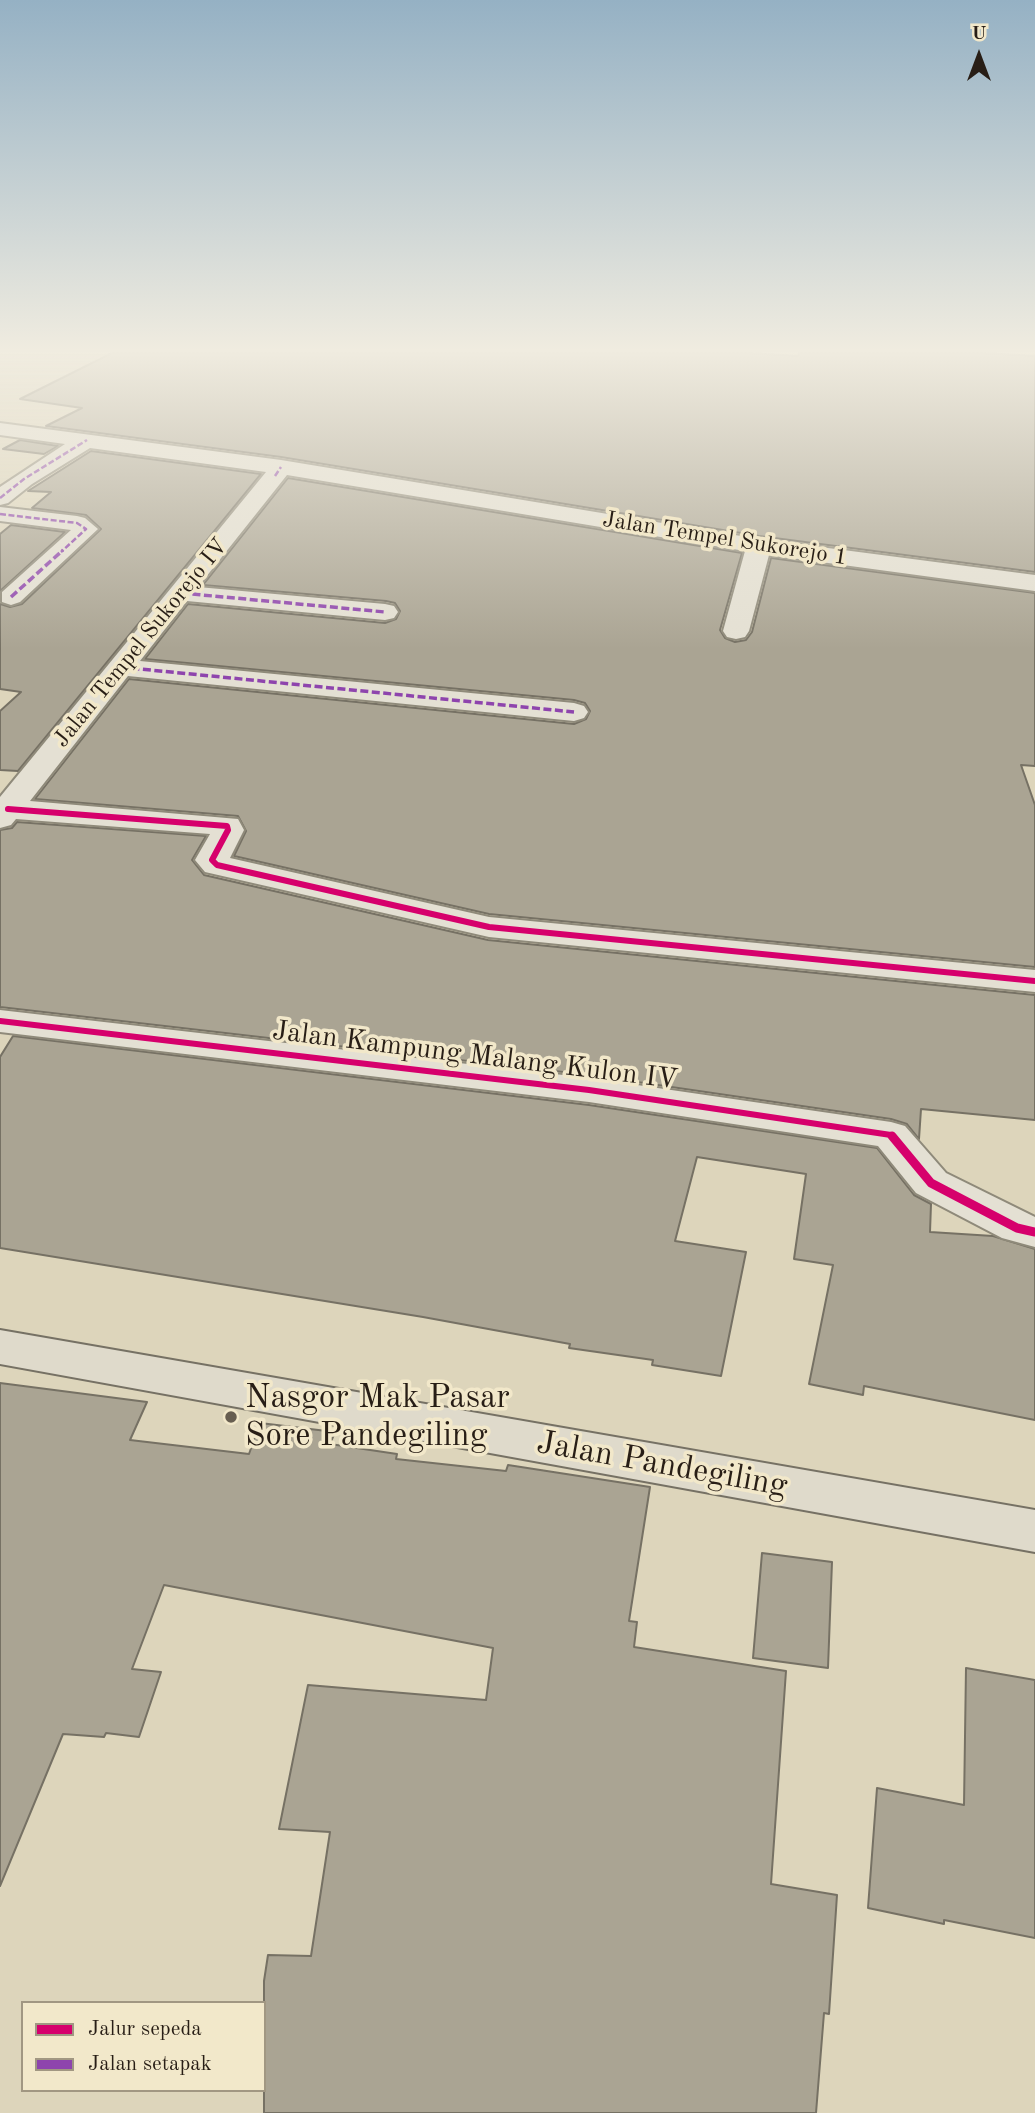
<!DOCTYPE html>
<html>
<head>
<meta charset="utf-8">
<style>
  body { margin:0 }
  #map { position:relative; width:1035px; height:2113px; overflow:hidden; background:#ddd5bb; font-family:"Old Standard TT",serif }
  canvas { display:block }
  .legend { position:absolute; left:21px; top:2001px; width:245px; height:91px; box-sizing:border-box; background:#f2e8ca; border:2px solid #a19782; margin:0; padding:9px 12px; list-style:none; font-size:21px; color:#281e16 }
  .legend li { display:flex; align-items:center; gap:14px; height:35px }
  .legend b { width:35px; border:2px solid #a19782 }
  .north { position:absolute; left:944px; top:21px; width:70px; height:70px; -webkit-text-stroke:5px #f2e8ca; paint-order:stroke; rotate:0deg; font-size:19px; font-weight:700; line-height:28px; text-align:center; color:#281e16 }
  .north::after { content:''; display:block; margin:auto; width:24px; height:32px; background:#281e16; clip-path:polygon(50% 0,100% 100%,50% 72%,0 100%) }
</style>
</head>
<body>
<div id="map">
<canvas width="1035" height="2113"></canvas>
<ul class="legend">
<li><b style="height:9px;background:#d6006c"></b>Jalur sepeda</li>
<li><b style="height:9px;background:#8e44ad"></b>Jalan setapak</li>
</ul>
<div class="north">U</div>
</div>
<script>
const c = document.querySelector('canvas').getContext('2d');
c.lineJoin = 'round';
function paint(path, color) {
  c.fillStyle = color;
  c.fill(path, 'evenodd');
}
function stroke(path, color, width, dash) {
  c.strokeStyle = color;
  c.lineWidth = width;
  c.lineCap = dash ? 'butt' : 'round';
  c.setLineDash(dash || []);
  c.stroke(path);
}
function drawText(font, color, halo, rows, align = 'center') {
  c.font = font + ' "Old Standard TT",serif';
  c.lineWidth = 7;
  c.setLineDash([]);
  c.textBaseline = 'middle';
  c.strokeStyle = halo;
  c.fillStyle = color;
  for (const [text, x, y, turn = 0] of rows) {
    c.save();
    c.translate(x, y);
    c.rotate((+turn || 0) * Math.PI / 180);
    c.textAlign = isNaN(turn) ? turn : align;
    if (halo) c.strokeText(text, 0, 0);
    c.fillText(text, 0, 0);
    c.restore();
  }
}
const building = new Path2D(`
  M112,353H747L798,356L799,353H981L1035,356V572L759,536L281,457L46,426L82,408L20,399Z
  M20,440L58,446L44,454L3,449Z
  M91,451L261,474L18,771L0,770V711L21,692L0,689V604L10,607L22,604L101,529L86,515L32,508L51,492L28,491Z
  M288,478L742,553L720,630L725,638L735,642L746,640L752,632L771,558L1035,593V766L1021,765L1035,805V967L489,914L234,856L246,831L238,816L35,799L129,679L574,724L586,719L590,711L585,703L574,700L145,659L188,604L385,623L396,619L400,611L395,603L386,601L203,585Z
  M11,525L65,532L0,591V534Z
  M17,822L206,836L192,860L204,875L488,940L1035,995V1120L921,1109L919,1139L907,1124L891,1119L589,1075L0,1007V830L12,828Z
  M13,1036L589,1105L877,1148L914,1195L931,1204L930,1232L993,1236L1035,1249V1420L864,1386L863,1395L809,1384L833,1265L794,1259L806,1174L697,1157L675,1241L746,1252L721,1376L652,1365L653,1360L569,1348L570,1344L423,1317L0,1248V1057Z
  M0,1383L147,1402L130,1440L249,1454L260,1423L335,1432L330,1444L397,1454L396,1459L506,1471L508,1465L650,1487L629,1621L637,1622L634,1647L786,1671L771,1884L837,1895L829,2014L824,2013L816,2113H264V1981L268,1955L311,1956L330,1832L279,1829L308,1685L486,1700L493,1648L164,1585L132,1669L161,1672L139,1737L106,1733L104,1737L63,1734L0,1886Z
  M762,1553L832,1562L828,1668L753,1658Z
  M966,1668L1035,1680V1938L944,1920V1924L868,1908L877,1788L964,1805Z`);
paint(building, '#aaa493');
stroke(building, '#767164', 2);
const street = new Path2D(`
  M0,423L281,460L759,539L1035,575V591L769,555L749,631L745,637L736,639L727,637L723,631L745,551L287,475L198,587L385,604L394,606L398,612L394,618L385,620L187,601L140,661L574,703L584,706L588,712L584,718L574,721L128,676L30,801L238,819L244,830L230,858L489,917L1035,970V992L489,937L205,872L195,860L210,834L16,819L11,825L0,828V797L266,472L90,448L32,484L8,503L0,505V487L65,444L0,435Z
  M0,507L77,516L85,518L98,529L20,602L11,605L2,602V592L71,530L0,521Z
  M0,1010L589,1078L891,1122L905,1126L946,1173L1035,1217V1247L1002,1238L916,1193L878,1146L589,1102L0,1032Z`);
const primary = new Path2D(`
  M0,1330L1035,1510V1552L0,1364Z`);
stroke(street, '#8f8a7a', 4);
stroke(primary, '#767164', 4);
paint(street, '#e4e0d3');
paint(primary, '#dfdacb');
stroke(new Path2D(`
  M275,476L281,467
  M0,498L24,479L87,440
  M0,514L77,523L86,529L61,552`), '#8e44ad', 2.5, [6, 2.5]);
stroke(new Path2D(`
  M181,593L385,612
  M11,597L63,550
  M120,667L574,712`), '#8e44ad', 3.5, [8, 3.5]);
stroke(new Path2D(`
  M8,809L227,826L228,830L212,860L217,865L489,927L1035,981
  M0,1021L589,1090L891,1135L893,1138`), '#d6006c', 6);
stroke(new Path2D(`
  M892,1136L931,1183L1017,1228L1035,1232`), '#d6006c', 9);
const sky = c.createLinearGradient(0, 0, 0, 649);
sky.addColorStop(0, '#95b1c4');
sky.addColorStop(0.54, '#f0ece0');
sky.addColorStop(1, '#f0ece000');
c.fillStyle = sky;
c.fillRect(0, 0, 1035, 649);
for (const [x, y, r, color] of [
  [231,1417,7,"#675e50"]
]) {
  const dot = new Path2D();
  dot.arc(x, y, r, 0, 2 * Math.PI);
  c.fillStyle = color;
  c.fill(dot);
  stroke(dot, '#f2e8ca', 2.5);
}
drawText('23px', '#281e16', '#f2e8ca', [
  ["Jalan Tempel Sukorejo 1",725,539,9],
  ["Jalan Tempel Sukorejo IV",141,643,-51]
]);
drawText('28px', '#281e16', '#f2e8ca', [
  ["Jalan Kampung Malang Kulon IV",475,1056,7]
]);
drawText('33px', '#281e16', '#f2e8ca', [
  ["Nasgor Mak Pasar",245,1398],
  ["Sore Pandegiling",245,1436]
], 'left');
drawText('33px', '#281e16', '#f2e8ca', [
  ["Jalan Pandegiling",662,1465,10]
]);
</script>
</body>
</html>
